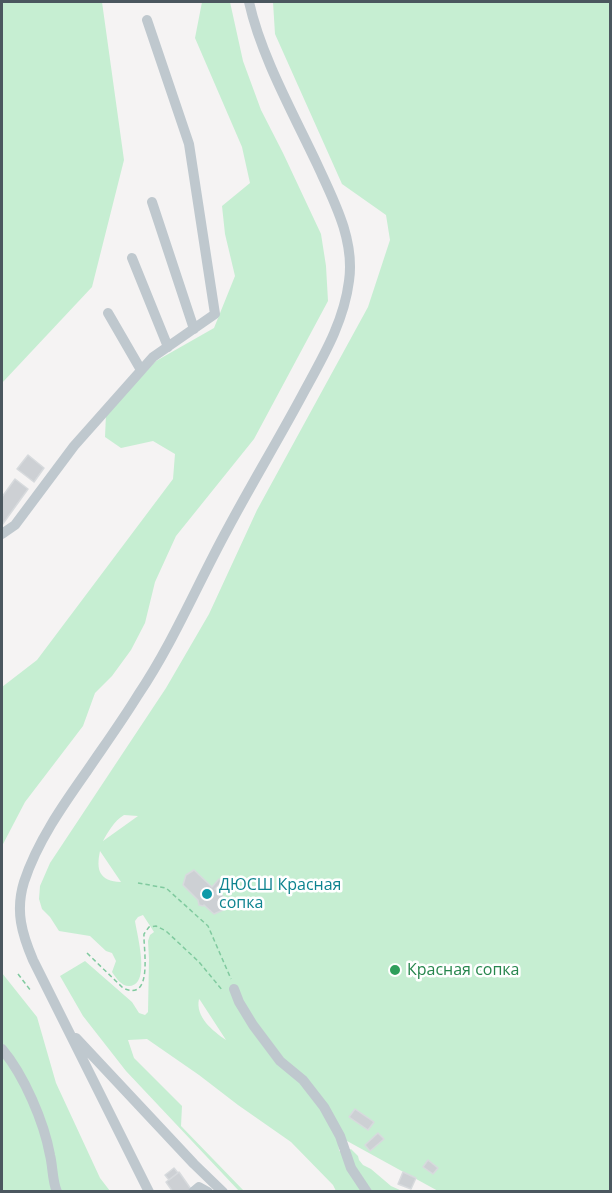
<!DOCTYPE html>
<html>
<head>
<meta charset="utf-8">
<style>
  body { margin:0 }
  #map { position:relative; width:612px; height:1193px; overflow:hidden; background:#f5f3f3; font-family:"Open Sans",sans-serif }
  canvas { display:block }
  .frame { position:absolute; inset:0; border:3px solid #4b575f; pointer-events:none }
</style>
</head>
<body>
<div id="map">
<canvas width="612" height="1193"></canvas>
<div class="frame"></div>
</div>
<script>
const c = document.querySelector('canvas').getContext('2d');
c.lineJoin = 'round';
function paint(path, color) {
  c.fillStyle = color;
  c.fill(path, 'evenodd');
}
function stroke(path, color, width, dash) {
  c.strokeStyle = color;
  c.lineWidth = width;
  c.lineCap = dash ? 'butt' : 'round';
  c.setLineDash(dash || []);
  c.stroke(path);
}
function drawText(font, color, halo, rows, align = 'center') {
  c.font = font + ' "Open Sans",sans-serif';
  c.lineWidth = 5;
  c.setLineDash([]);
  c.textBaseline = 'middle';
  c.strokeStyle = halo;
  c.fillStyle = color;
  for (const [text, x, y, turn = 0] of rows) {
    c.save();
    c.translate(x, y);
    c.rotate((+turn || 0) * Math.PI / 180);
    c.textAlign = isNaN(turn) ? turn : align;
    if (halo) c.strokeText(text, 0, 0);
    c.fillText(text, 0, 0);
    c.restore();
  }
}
paint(new Path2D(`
  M2,2H102L124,160L92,287L2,383Z
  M202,2H230L243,61L261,110L283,153L321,234L326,266L328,301L254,439L176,536L155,582L145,623L131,650L112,676L95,693L83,726L25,802L2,846V687L37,660L173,479L175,454L153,441L121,448L105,437L106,414L156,361L214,328L235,276L225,234L222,206L250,183L242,147L195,38Z
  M273,2H610V1191H438L338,1136L339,1151L343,1152L351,1149L358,1156L359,1160L363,1165L371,1169L391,1186L402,1191H336L333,1185L291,1142L238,1105L199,1075L147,1039L128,1040L134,1058L182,1106L181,1126L244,1191H239L126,1071L83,1016L60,976L85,961L132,1002L139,1013L145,1015L148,1012L149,959L148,941L150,935L154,932L143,915L138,917L135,921C137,935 151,984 130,986C122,987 116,978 112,972L116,961L112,953L106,951L90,936L59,931L50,917L42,909L39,899L40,886L50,863L166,688L209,614L257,510L368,307L390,240L386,215L342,184L275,34ZM124,815L138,816L103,841C108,832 114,821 124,815ZM100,851L121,882C99,881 96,870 100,851ZM199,999L200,1000L226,1040C213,1031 195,1017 199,999Z
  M2,973L37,1017L56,1083L100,1178L110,1191H2Z`), '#c6eed2');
const building = new Path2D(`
  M28,455L44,468L34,482L17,469Z
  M15,479L28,489L2,525V497Z
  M194,870L212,887L219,879L222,882L215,889L227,900L223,910L214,914L204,905L203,906L199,905L198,900L183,885L186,875Z
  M355,1109L374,1122L368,1130L349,1117Z
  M378,1133L384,1139L370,1151L365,1145Z
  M428,1160L438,1168L433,1174L423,1167Z
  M174,1168L178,1173L169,1180L165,1175Z
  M179,1172L193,1192H173L166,1182Z
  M403,1172L416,1178L411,1189L398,1184Z`);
paint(building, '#cdd0d4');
stroke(building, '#d7dadd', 1.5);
stroke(new Path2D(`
  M138,883L166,888L208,926L231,979
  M87,953L123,988C154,1003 143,947 144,934L149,927L156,926L166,931L199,962L223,991
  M18,974L31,991`), '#80ca9f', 1.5, [4.5, 3]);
stroke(new Path2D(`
  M152,202L194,329
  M132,258L168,347
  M108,313L141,370
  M2,534L15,525L74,446L153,357L215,314L189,144L147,20
  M234,989L239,1002L253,1025L280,1061L303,1080L324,1107L340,1136L351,1168L367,1192
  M76,1038L194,1164L223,1192
  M2,1049C24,1075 44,1122 50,1155C53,1167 52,1180 57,1192
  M149,1192L33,960C22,934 15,911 24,882C37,842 63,805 87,771C104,746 122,721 138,695C173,643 197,585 227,530C252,483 280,437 305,390C324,355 344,321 349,281C355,240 334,201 317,164C293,113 261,56 249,2
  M193,1192L199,1187L208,1192`), '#bfc8ce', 10);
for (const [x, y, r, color] of [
  [207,894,6,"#0f9aa8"],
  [395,970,6,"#2e9e5b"]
]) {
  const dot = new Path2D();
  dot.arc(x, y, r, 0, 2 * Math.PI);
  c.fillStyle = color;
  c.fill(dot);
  stroke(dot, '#fff', 2);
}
drawText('16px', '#0d838f', '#fff', [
  ["ДЮСШ Красная",219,885],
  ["сопка",219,903]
], 'left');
drawText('16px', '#27864d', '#fff', [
  ["Красная сопка",407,970]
], 'left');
</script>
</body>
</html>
